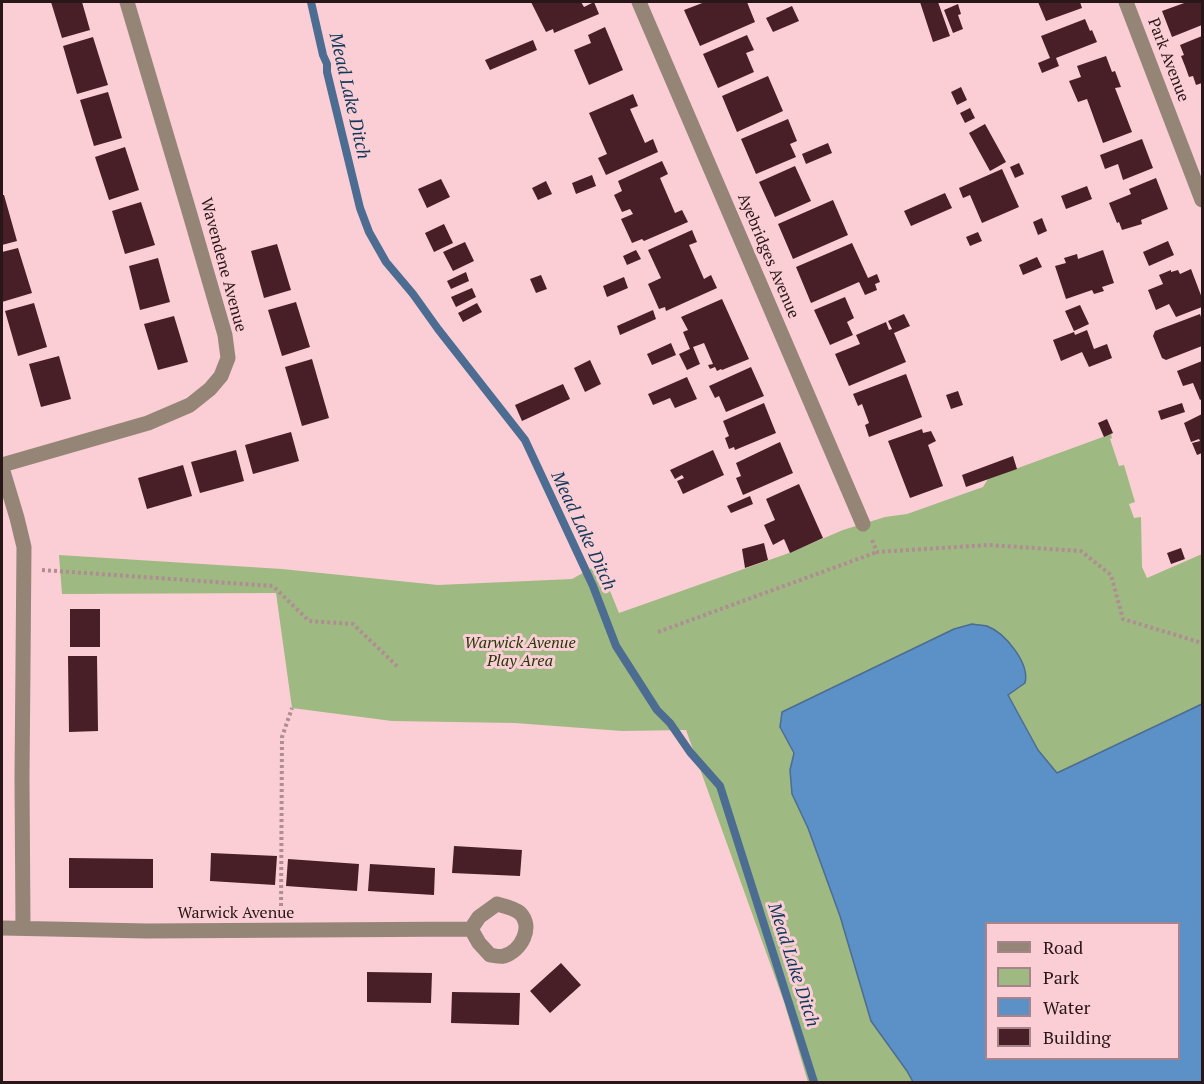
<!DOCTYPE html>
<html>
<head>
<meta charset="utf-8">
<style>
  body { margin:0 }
  #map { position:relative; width:1204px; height:1084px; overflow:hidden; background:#faced4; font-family:"PT Serif",serif }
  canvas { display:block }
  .frame { position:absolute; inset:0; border:3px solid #281619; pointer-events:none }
  .legend { position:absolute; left:985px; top:922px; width:195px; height:138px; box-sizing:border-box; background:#faced4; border:2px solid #a68489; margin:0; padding:8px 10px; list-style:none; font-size:18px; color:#281619 }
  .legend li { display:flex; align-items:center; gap:12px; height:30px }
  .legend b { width:30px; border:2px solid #a68489 }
</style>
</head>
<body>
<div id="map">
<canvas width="1204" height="1084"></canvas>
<div class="frame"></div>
<ul class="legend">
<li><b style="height:8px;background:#948576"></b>Road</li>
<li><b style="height:16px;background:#9eb982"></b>Park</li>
<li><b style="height:16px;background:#5b91c6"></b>Water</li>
<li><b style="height:16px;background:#481f27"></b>Building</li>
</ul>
</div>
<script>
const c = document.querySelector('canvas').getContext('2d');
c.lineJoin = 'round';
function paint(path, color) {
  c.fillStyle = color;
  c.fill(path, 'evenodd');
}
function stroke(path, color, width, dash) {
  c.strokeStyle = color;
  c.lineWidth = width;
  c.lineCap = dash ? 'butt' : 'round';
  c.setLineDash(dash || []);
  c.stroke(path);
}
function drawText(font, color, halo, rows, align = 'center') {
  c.font = font + ' "PT Serif",serif';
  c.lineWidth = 6;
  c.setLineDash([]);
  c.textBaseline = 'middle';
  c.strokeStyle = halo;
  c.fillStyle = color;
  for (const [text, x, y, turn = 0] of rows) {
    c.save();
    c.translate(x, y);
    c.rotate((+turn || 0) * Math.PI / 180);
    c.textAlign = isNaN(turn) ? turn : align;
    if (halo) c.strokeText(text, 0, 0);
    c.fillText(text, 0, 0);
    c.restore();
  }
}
paint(new Path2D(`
  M1111,434L1112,438L1110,439L1119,466L1124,465L1135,502L1129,504L1134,518L1141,517L1142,567L1147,578L1202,554V704L1057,773L1038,750L1008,695L780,728L794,753L790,770L792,794L808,828L840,916L871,1021L907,1071L913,1082H808L784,1002L686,730L622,731L515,723L392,721L292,708L276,593L62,594L59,555L282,569L438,585L572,579L599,564L619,613L789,553L843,530L885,517L907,514L983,487L988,479Z`), '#9eb982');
const water = new Path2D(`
  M972,624C977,625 982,625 987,626C1005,633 1030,663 1025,683L1008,695L1038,750L1057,773L1202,704V1082H913L907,1071L871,1021L840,916L808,828L792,794L790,770L794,753L780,727L782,712L954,629ZM986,924H1178V1058H986Z`);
paint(water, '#5b91c6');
stroke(water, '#4c6c92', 1.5);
stroke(new Path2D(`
  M311,2L323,55L327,64V72L360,208L369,232L386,262L413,294L438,329L525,440L593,586L616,646L657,710L670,723L690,752L720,786L814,1082`), '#4c6c92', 8);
paint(new Path2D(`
  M51,2H82L90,30L62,38Z
  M531,2H581L584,7L594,2L599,14L554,33L553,29L546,32Z
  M705,2H747L755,22L700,46L684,10Z
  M920,2H938L950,36L933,42Z
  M1038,2H1080L1082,8L1046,21Z
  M1187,2H1202V25L1172,37L1162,11Z
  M958,4L961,14L958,15L963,29L953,33L944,10Z
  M792,6L799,21L773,32L766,18Z
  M1085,19L1090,31L1092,30L1097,42L1056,58L1059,66L1042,73L1038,63L1050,58L1041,36Z
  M605,27L623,70L589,85L574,50L591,43L588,35Z
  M747,35L754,50L746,53L754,72L718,88L703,54Z
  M1202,36V83L1196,85L1193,76L1189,77L1185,66L1181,56L1184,55L1180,45Z
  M93,37L108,85L77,94L63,46Z
  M533,40L537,50L490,70L485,60Z
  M1106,56L1112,72L1115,71L1121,87L1115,88L1132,132L1103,143L1087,99L1078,102L1069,81L1081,77L1077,66Z
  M768,76L783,111L737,132L722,96Z
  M961,87L967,100L957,105L951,92Z
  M108,92L122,138L94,146L80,100Z
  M633,94L638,106L630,109L645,143L653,139L658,152L606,175L598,158L607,154L589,113Z
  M970,108L975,118L965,123L960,113Z
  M788,119L797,141L790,144L796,157L756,174L741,139Z
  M985,124L1006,162L990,171L969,133Z
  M1142,139L1153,168L1123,180L1118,164L1105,169L1100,155Z
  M828,143L832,153L806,164L802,154Z
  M125,147L139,190L109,200L95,157Z
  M662,161L668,174L660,178L675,213L682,210L688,222L644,241L642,239L632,243L621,219L633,214L630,209L622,212L614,195L622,191L618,181Z
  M1019,163L1024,174L1015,178L1010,167Z
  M795,166L811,201L775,217L759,182Z
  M1002,169L1019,207L982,223L970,195L963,198L959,188Z
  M592,175L596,186L576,194L572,183Z
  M1156,178L1168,209L1141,220L1142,224L1122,230L1119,222L1117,223L1109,203L1131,194L1129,189Z
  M441,179L450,197L427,208L418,189Z
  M546,181L552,194L538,200L532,188Z
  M1087,186L1092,199L1066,209L1061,196Z
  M945,193L952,208L911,226L904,211Z
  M2,195H4L17,241L2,245Z
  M833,200L848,235L793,259L778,224Z
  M141,202L155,245L125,254L112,211Z
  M1042,218L1047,231L1038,235L1033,222Z
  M444,224L453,243L434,252L425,233Z
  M692,230L697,242L689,245L704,279L711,275L717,288L666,311L665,307L659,309L648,284L661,278L648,250Z
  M978,232L982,241L970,246L966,237Z
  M1168,241L1174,255L1149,266L1143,252Z
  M465,242L474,261L453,271L443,252Z
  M852,243L868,278L877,274L880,282L875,284L877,290L865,295L859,282L811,303L796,267Z
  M277,244L291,290L264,298L251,251Z
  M18,248L32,293L2,302V252Z
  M636,250L641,259L627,265L623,256Z
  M1103,250L1114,283L1102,287L1104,291L1094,294L1092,290L1066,299L1055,266L1066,263L1064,258L1077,254L1078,259Z
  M1037,257L1042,267L1023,275L1019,265Z
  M158,258L170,302L140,310L129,266Z
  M1191,269L1202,298V307L1176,317L1169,304L1156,310L1148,290L1163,284L1159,275L1171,270V272L1178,270L1180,274Z
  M466,272L469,281L451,289L447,281Z
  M541,275L547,289L536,293L530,279Z
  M624,277L628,288L607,297L603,286Z
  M472,288L476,297L456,307L451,297Z
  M845,297L854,318L847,322L853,335L830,345L814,310Z
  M722,299L749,359L722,370L721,369L717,371L715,367L710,369L708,365L713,364L704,343L693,347L700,364L687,370L679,354L690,349L683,332L688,330L681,317Z
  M296,302L310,347L282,356L268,310Z
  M34,303L47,347L18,356L5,311Z
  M477,303L482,312L463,322L458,313Z
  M1080,305L1089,324L1074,331L1065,311Z
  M653,310L656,319L620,335L617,326Z
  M904,314L910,326L894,333L906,362L849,386L835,354L860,344L856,335L886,322L889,330L892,329L888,321Z
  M1200,314L1202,320V346L1166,360L1162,358L1153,336L1155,331Z
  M174,316L188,362L158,370L144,324Z
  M1087,330L1094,349L1107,344L1112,358L1089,367L1082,352L1061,361L1053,340L1074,332L1075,335Z
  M671,343L676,355L652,365L647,354Z
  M59,356L71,399L41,407L29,364Z
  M312,359L329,418L302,426L285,367Z
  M590,360L601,384L585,392L574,368Z
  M1202,361V399L1200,400L1193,383L1183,386L1177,371Z
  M751,367L764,396L726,412L719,396L715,398L709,386Z
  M906,374L922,417L869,437L865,425L869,423L862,404L858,406L853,394Z
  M687,377L697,399L675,408L670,398L653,405L648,394Z
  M563,384L570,399L522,421L515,405Z
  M958,391L963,405L951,409L946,395Z
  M764,403L776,433L735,450L734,447L729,449L725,438L729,436L723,421Z
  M1182,403L1185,412L1161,420L1158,411Z
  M1202,414V453L1197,455L1192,443L1200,441L1199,439L1191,442L1184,423Z
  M1107,419L1113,433L1104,437L1098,423Z
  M922,429L923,433L931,431L936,441L928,445L943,486L910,498L888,441Z
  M291,432L299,461L253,474L245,445Z
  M780,442L793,473L743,495L736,478L741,476L736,463Z
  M236,450L244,481L200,493L191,462Z
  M713,450L724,475L683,494L677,481L684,478L682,475L675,479L670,470Z
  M1013,456L1017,469L966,487L962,475Z
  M183,465L192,496L147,509L138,478Z
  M799,484L823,538L790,553L784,539L773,545L764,525L775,520L766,499Z
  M750,496L753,504L731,513L727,506Z
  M764,543L768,560L745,568L742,549Z
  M1181,548L1185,559L1171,564L1167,553Z
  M70,609H100V647H70Z
  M68,656H97L98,731L69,732Z
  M454,846L522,850L520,876L452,873Z
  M211,853L277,856L275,885L210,881Z
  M69,858L153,859V888H69Z
  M288,859L359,864L357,891L286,886Z
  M370,864L435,868L434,895L368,891Z
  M561,963L581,985L550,1013L530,991Z
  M367,972L432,973L431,1003L367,1002Z
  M452,992L520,993L519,1025L451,1023Z`), '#481f27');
stroke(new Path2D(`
  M872,540L877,552L988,545L1081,551L1111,575L1123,619L1202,643
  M42,570L273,586L309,621L353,624L399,668
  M658,632L877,552
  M281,912L282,737L292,708`), '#b08d92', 4, [3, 3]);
stroke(new Path2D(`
  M639,2L863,524
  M1126,2L1202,200
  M2,465L148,423L190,405L210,389L221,376L228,358L225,335L189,211L127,2
  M2,468L17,518L24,547L22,778L23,928
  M497,904C504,906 514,908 520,913C534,927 521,951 504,956C500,957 495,956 490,955L479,943L471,929L479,917Z
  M2,928L147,931L471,929`), '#948576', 15);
drawText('16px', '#281619', '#faced4', [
  ["Park Avenue",1168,60,69],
  ["Ayebridges Avenue",768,256,67],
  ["Wavendene Avenue",223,265,75],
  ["Warwick Avenue",236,913]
]);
drawText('italic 16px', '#263a08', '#faced4', [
  ["Warwick Avenue",520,643],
  ["Play Area",520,661]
]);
drawText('italic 18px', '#0f385b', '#faced4', [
  ["Mead Lake Ditch",349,96,77],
  ["Mead Lake Ditch",583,531,65],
  ["Mead Lake Ditch",793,965,72]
]);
</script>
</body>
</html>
